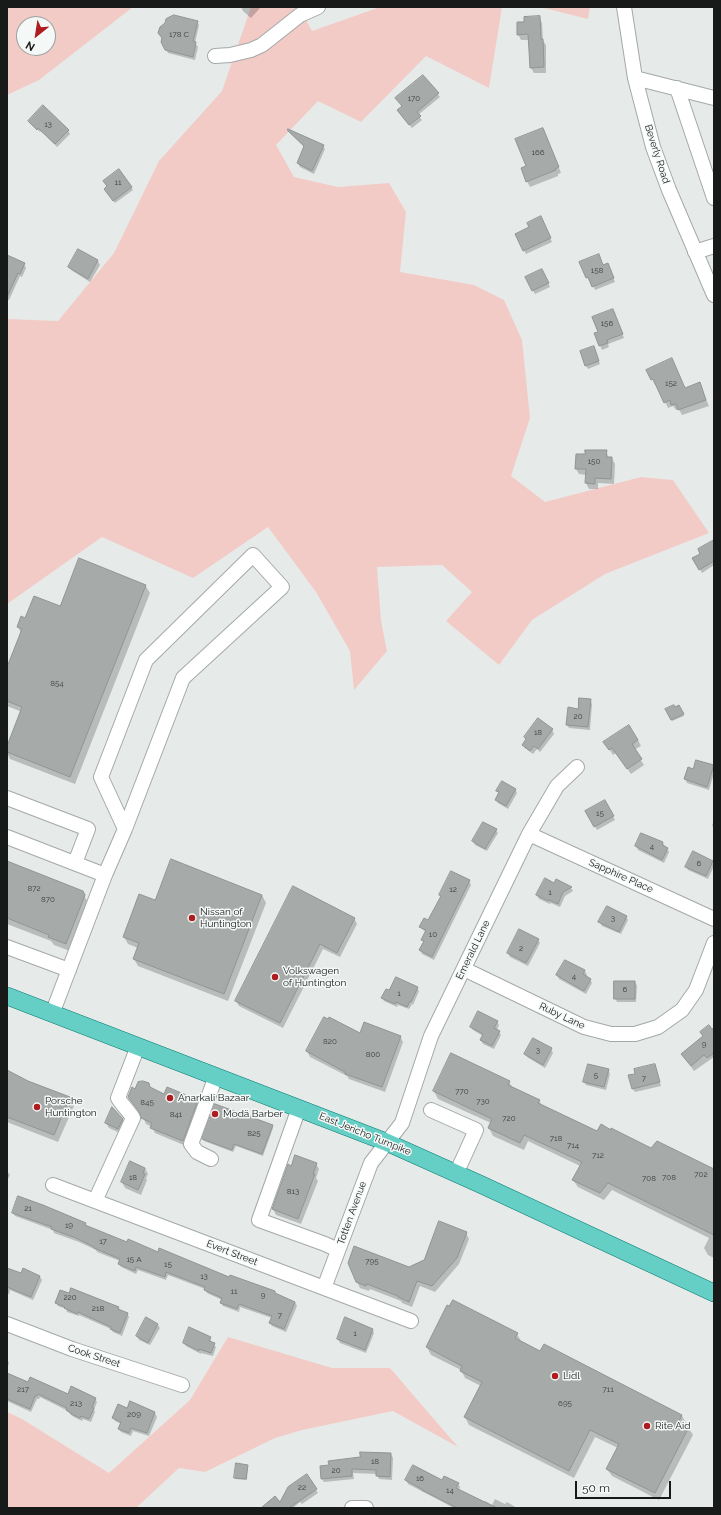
<!DOCTYPE html>
<html>
<head>
<meta charset="utf-8">
<style>
  body { margin:0 }
  #map { position:relative; width:721px; height:1515px; overflow:hidden; background:#e6ebea; font-family:Raleway,sans-serif }
  canvas { display:block }
  .frame { position:absolute; inset:0; border:8px solid #181a19; pointer-events:none }
  .north { position:absolute; left:16px; top:16px; width:40px; height:40px; box-sizing:border-box; background:#f4f9f8; border:1px solid #9ca09f; border-radius:50%; rotate:210deg; font-size:11px; font-weight:700; line-height:16px; text-align:center; color:#181a19 }
  .north::after { content:''; display:block; margin:auto; width:14px; height:18px; background:#ae1c1f; clip-path:polygon(50% 0,100% 100%,50% 72%,0 100%) }
  .scale { position:absolute; left:575px; top:1481px; width:96px; height:18px; box-sizing:border-box; border:2px solid #181a19; border-top:0; padding-left:5px; font-size:12px; line-height:14px; white-space:nowrap; color:#181a19; -webkit-text-stroke:3px #f4f9f8; paint-order:stroke }
</style>
</head>
<body>
<div id="map">
<canvas width="721" height="1515"></canvas>
<div class="frame"></div>
<div class="north">N</div>
<div class="scale">50 m</div>
</div>
<script>
const c = document.querySelector('canvas').getContext('2d');
c.lineJoin = 'round';
function paint(path, color) {
  c.fillStyle = color;
  c.fill(path, 'evenodd');
}
function stroke(path, color, width, dash) {
  c.strokeStyle = color;
  c.lineWidth = width;
  c.lineCap = dash ? 'butt' : 'round';
  c.setLineDash(dash || []);
  c.stroke(path);
}
function drawText(font, color, halo, rows, align = 'center') {
  c.font = font + ' Raleway,sans-serif';
  c.lineWidth = 3;
  c.setLineDash([]);
  c.textBaseline = 'middle';
  c.strokeStyle = halo;
  c.fillStyle = color;
  for (const [text, x, y, turn = 0] of rows) {
    c.save();
    c.translate(x, y);
    c.rotate((+turn || 0) * Math.PI / 180);
    c.textAlign = isNaN(turn) ? turn : align;
    if (halo) c.strokeText(text, 0, 0);
    c.fillText(text, 0, 0);
    c.restore();
  }
}
paint(new Path2D(`
  M7,7H133L39,80L7,95ZM24,24H48V48H24Z
  M251,7H299L312,31L380,7H502L489,88L426,56L361,122L318,101L276,145L294,177L338,187L389,183L406,212L400,272L474,285L504,300L522,340L530,418L511,476L545,502L641,477L673,480L709,533L605,574L532,620L499,665L446,621L472,592L442,565L377,567L381,621L387,651L354,690L350,651L316,592L268,527L193,578L102,537L7,604V319L58,321L114,253L159,161L222,91Z
  M540,7H590L588,19Z
  M228,1337L332,1368H390L458,1447L393,1411L302,1430L275,1438L205,1472L179,1468L136,1508H7V1412L22,1419L109,1473L190,1400Z`), '#f3cbc6');
paint(new Path2D(`
  M241,7H261L251,18L243,11Z
  M539,17L542,23L543,41L546,45V73H534L531,68L529,40H521L518,34L525,23Z
  M197,22L199,25L195,43L198,47L195,60L168,53L162,42V38Z
  M423,76L440,97L418,115L422,120L412,128L400,114L403,107Z
  M29,121L68,130L70,134L57,147L41,131L40,132Z
  M289,131L323,146L325,149L314,174L300,167L298,163L305,148Z
  M546,135L561,173L558,174V176L530,187L527,181V166Z
  M131,187L133,190L115,203L107,192Z
  M542,221L552,242L526,254L516,235Z
  M79,250L98,261L100,265L90,282L71,270L69,267Z
  M7,257L24,264L26,268L22,277L20,276L9,300L7,299Z
  M603,266L609,268L615,282L595,290L591,280L589,281L587,277Z
  M544,274L550,287L535,294L526,278Z
  M613,310L624,338L608,344L609,347L602,350L595,334L599,332Z
  M595,351L600,364L588,369L586,366Z
  M648,370L685,390L699,383L709,406L682,415L679,409L676,410L673,406L668,408L657,384L655,385Z
  M606,451L609,458H612L615,464L614,484L598,483V489H589L586,483V475L579,474L576,469L586,455Z
  M714,541V565L702,573L694,559L702,554Z
  M145,585L150,593L75,784L10,759L7,753V749L22,712L7,706V669L21,633L18,627L26,619L61,607Z
  M590,700L592,704L590,730L569,728L567,725L578,710Z
  M679,706L684,716L672,721L666,710Z
  M552,730L554,734L540,752L537,749L533,754L525,748L523,745Z
  M638,740L641,746L634,750L644,765L631,774L616,753L613,755L608,747Z
  M713,766L714,773L709,790L687,783L685,779L694,770Z
  M515,789L517,793L508,809L498,803L496,800L499,793L498,791Z
  M605,802L615,820L597,830L587,812Z
  M714,821V829L712,825Z
  M496,830L498,833L487,851L475,845L473,841Z
  M663,843L669,852L664,863L638,850L636,846Z
  M7,862L82,892L89,904L70,951L54,945L51,941L7,924Z
  M712,862L714,866L708,879L688,870L686,866Z
  M557,880L571,888L573,891L565,896L560,907L551,903L550,904L539,899L537,895L555,884Z
  M469,881L471,885L434,960L422,954L420,950L424,943L422,940L426,932L423,930L420,927L429,921L442,897L440,895Z
  M262,895L266,903L228,1001L138,966L134,959L138,948L128,944L124,937L155,902Z
  M626,917L628,920L621,934L602,926L600,922Z
  M354,918L357,924L340,957L323,949L283,1028L239,1006L236,1001Z
  M538,940L540,943L528,966L510,957L508,953Z
  M574,965L585,971L587,975L586,977L590,979L592,983L586,994L559,979L557,975Z
  M635,982L637,986L636,1002H617L615,998Z
  M417,988L419,991L413,1005L412,1004L409,1009L398,1005L397,1007L384,1001L382,998L390,992Z
  M497,1022L499,1025L497,1030L501,1035L494,1049L483,1044L481,1040L483,1036L473,1030L471,1027Z
  M400,1036L403,1042L385,1092L349,1079L347,1076L310,1057L307,1051Z
  M533,1039L551,1049L553,1053L545,1068L527,1057L525,1054Z
  M714,1039V1057L694,1071L682,1054Z
  M655,1065L661,1086L635,1092L633,1089L636,1074Z
  M608,1070L610,1074L606,1090L586,1085L584,1082Z
  M7,1072L27,1082L70,1098L74,1106L58,1142L7,1122Z
  M509,1082L513,1088L539,1100L542,1106L598,1133L611,1132L651,1149L714,1169V1258L708,1255L704,1248L709,1238L612,1190L604,1200L578,1187L573,1180L580,1166L528,1141L524,1150L493,1136L489,1128L491,1123L438,1099L434,1091Z
  M136,1090L197,1101L201,1107L186,1146L155,1133L152,1127L146,1124L142,1115L129,1097Z
  M122,1119L126,1125L122,1134L109,1128L106,1123Z
  M272,1126L273,1128L263,1156L236,1146L233,1152L204,1141L203,1139Z
  M316,1164L319,1169L316,1178L318,1181L301,1224L276,1215L273,1209L292,1167Z
  M145,1168L148,1174L146,1178L147,1180L141,1195L125,1188L122,1182Z
  M7,1171L10,1175L7,1181Z
  M13,1213L85,1224L87,1227L128,1244L230,1279L275,1292L276,1295L295,1302L297,1306L286,1332L272,1326L270,1323L272,1318L240,1307L239,1312L223,1306L221,1303L222,1300L207,1293L205,1289L168,1275L166,1280L138,1270L136,1274L121,1267L119,1264L120,1261L97,1252L96,1250L79,1242L54,1233L53,1230L15,1216Z
  M466,1233L469,1239L459,1264L435,1292L420,1286L412,1307L402,1303L401,1301L370,1289L369,1291L360,1288L357,1282L409,1268L425,1261Z
  M7,1269L22,1275L24,1270L40,1277L42,1280L33,1300L10,1290L9,1294H7Z
  M56,1303L118,1307L120,1310L127,1313L129,1317L122,1336L113,1332L111,1329L79,1315V1316L67,1312L66,1309L58,1306Z
  M147,1318L158,1325L160,1328L150,1345L139,1340L137,1336Z
  M372,1329L374,1333L366,1353L340,1343L338,1339Z
  M517,1334L521,1341L541,1352L544,1346L682,1416L686,1423L685,1426L688,1427L693,1435L659,1500L612,1476L607,1469L618,1448L595,1437L574,1478L469,1425L465,1417L481,1386L465,1378L461,1370L431,1355L427,1347Z
  M210,1338L212,1343L216,1347L213,1356L201,1353V1354L186,1346L184,1343Z
  M7,1359L9,1363L7,1369Z
  M7,1374L28,1384L68,1396L95,1399L97,1402L94,1410L95,1412L91,1422L83,1419L82,1421L74,1417L69,1413L66,1410L40,1397L39,1399H37L31,1412L7,1401Z
  M130,1403L155,1413L157,1417L149,1436L133,1431L131,1436L121,1432L119,1429L121,1424L115,1421L113,1418L128,1409Z
  M391,1454L393,1458L392,1480L379,1479L377,1474L353,1473L354,1479L324,1482L322,1479Z
  M248,1465L247,1480L235,1479V1477Z
  M307,1476L318,1493L302,1504L300,1502L293,1508H262L280,1504Z
  M406,1480L443,1481L458,1484L460,1487L459,1490L484,1502L485,1501L492,1505L495,1499L505,1504L507,1502L517,1508H454L408,1484Z`), '#0003');
const building = new Path2D(`
  M174,15L198,21L193,41L196,42L193,57L165,50L161,42L162,38L158,33L160,27L165,23L166,19Z
  M540,16L541,39H543L544,67L530,68L528,34L517,35V22H524V17Z
  M423,75L439,93L417,112L421,116L409,125L397,110L402,106L395,98Z
  M43,105L69,130L55,144L38,128L37,130L28,121Z
  M543,128L559,167L555,169L556,170L526,182L521,168L526,166L515,139Z
  M288,129L324,145L312,171L297,163L304,146L288,131Z
  M119,169L132,187L113,201L104,189L107,186L103,181Z
  M541,216L551,238L523,251L515,234L529,227L527,223Z
  M78,249L98,260L88,279L68,267Z
  M599,254L603,265L608,263L614,278L592,287L588,277L586,278L579,262Z
  M7,255L25,263L20,274L18,273L7,297Z
  M542,269L549,283L532,291L525,277Z
  M613,309L623,334L607,340L608,343L599,346L594,333L598,332L592,317Z
  M594,346L599,361L585,366L580,351Z
  M672,358L685,388L700,382L706,400L678,410L676,404L671,405L670,400L664,403L653,379L651,380L646,370Z
  M585,450H607L606,457H612L611,479L595,478V484L585,483L586,469H575L576,454H585Z
  M714,540V561L699,570L692,558L700,554L698,549Z
  M79,558L146,585L70,777L7,752V746L22,707L7,701V667L22,629L17,627L21,616L25,618L34,596L60,606Z
  M579,698L591,699L588,727L566,725L568,707L578,709Z
  M674,705L675,707L679,705L684,714L671,720L665,709Z
  M538,718L553,729L538,749L534,746L530,751L522,745L526,739L524,737Z
  M629,725L638,740L632,744L642,759L627,769L612,748L609,750L603,742Z
  M696,760L714,765L707,787L684,779L688,767L693,769Z
  M502,781L516,789L506,806L495,800L499,792L496,791Z
  M605,800L614,816L594,827L585,811Z
  M483,822L497,829L485,849L472,841Z
  M641,833L663,842L662,845L668,848L662,860L635,846Z
  M693,851L713,861L706,876L685,867Z
  M171,859L262,895L224,994L133,959L139,943L123,937L139,894L155,900Z
  M7,861L83,891L85,895L66,944L48,937L49,935L7,918Z
  M451,871L470,880L432,957L419,950L424,941L421,940L426,930L419,927L424,918L428,920L441,896L439,895Z
  M545,878L554,883L556,879L572,887L563,892L558,904L549,900L548,901L536,895Z
  M293,886L355,918L337,953L320,944L280,1023L235,1001Z
  M607,906L627,916L619,932L598,922Z
  M519,929L539,939L526,963L507,953Z
  M565,960L585,970L583,974L591,979L584,991L556,975Z
  M396,977L418,987L411,1002L410,1001L407,1007L396,1002L395,1004L381,998L386,989L389,990Z
  M614,981H635V999H614Z
  M478,1011L498,1021L494,1028L500,1031L492,1046L480,1040L483,1034L470,1027Z
  M324,1017L328,1019L329,1017L360,1033L364,1022L401,1036L382,1087L345,1074V1072L306,1051Z
  M709,1025L712,1029L714,1028V1053L707,1058L704,1055L691,1066L681,1054L703,1036L700,1032Z
  M533,1038L552,1048L543,1065L524,1054Z
  M451,1053L510,1081L508,1085L540,1100L538,1103L597,1131L601,1124L611,1130V1128L651,1148L657,1141L714,1169V1235L608,1183L600,1193L572,1180L582,1162L524,1135L520,1143L488,1128L492,1119L433,1091Z
  M588,1064L609,1069L604,1087L583,1082Z
  M655,1064L660,1082L632,1089L628,1075L635,1074L634,1069Z
  M7,1070L28,1081L70,1097L54,1135L7,1117Z
  M143,1081L149,1083L150,1087L164,1094L167,1087L198,1100L183,1141L150,1128L152,1123L141,1118L140,1113L128,1097L132,1087L135,1089L138,1082Z
  M215,1104L273,1125L262,1154L234,1144L232,1150L202,1139Z
  M112,1107L123,1119L118,1129L105,1123Z
  M295,1155L317,1163L313,1174H315L298,1219L272,1209L288,1164L291,1166Z
  M130,1161L145,1168L143,1173L145,1174L138,1190L121,1182Z
  M18,1196L43,1205L86,1223L85,1225L127,1242L128,1239L158,1252L159,1248L229,1277L230,1275L275,1291V1293L295,1302L284,1329L269,1323L272,1316L239,1304L237,1309L220,1303L222,1298L204,1290L205,1287L166,1272L165,1277L136,1267L135,1271L118,1264L120,1259L94,1248V1247L76,1238L51,1229L52,1227L12,1213Z
  M439,1221L467,1232L457,1258L432,1286L417,1281L409,1302L398,1297V1296L367,1284L366,1286L356,1282L348,1263L354,1246L409,1267L424,1260Z
  M7,1268L21,1273L23,1268L40,1276L31,1297L7,1287Z
  M71,1288L119,1307L118,1309L128,1313L120,1333L110,1329L111,1327L78,1312L77,1314L64,1308L65,1307L55,1303L60,1290L69,1293Z
  M453,1300L518,1333L515,1338L540,1351L544,1344L682,1415L679,1421L689,1427L655,1493L606,1469L619,1444L590,1430L569,1471L464,1417L482,1382L460,1371L462,1366L426,1347L447,1305L449,1306Z
  M146,1317L158,1324L148,1343L136,1336Z
  M345,1317L373,1329L365,1350L337,1339Z
  M189,1327L211,1337L209,1341L215,1343L211,1353L199,1349V1351L183,1343Z
  M7,1373L28,1382L30,1377L68,1394L71,1386L96,1398L92,1407L94,1408L89,1419L81,1416L80,1418L71,1414V1413L66,1410L67,1408L38,1394L37,1396H35L30,1409L7,1399Z
  M130,1401L155,1412L147,1433L131,1428L129,1433L118,1429L121,1422L112,1418L118,1404L127,1408Z
  M360,1452L391,1453L390,1477L376,1476V1470L352,1469V1476L321,1479L320,1466L329,1465L328,1461L360,1457Z
  M236,1463L248,1465L246,1479L234,1478Z
  M413,1465L442,1480L444,1476L459,1483L456,1488L497,1508H457L422,1490H423L405,1480Z
  M307,1474L317,1489L289,1508H261L275,1496L280,1502L288,1487Z`);
paint(building, '#a6abaa');
stroke(building, '#909594', 1);
const minor = new Path2D(`
  M624,7L635,78L653,147L669,190L714,295
  M215,56L230,55L251,50L262,45L300,15L318,7
  M635,78L714,98
  M677,88L714,198
  M695,252L714,246
  M7,798L88,829L75,863
  M529,834L714,919
  M7,837L105,875L52,1014
  M105,875L125,829L183,678L282,587L253,555L146,660L101,777L125,829
  M7,947L69,970
  M464,969L584,1027L611,1034H635L658,1027L682,1010L696,990L714,943
  M299,1108L259,1220L325,1244L338,1250
  M431,1110L476,1130L456,1174
  M211,1159L197,1152L191,1144L216,1076
  M53,1185L411,1321
  M95,1201L133,1118C128,1110 122,1105 118,1098L138,1046
  M324,1288L371,1163L402,1123L431,1036L529,834L557,786L577,767
  M7,1324L72,1349L182,1385
  M352,1508H366`);
const major = new Path2D(`
  M7,996L386,1142L482,1185L714,1293`);
stroke(minor, '#a4a8a8', 16);
stroke(major, '#087b70', 18);
stroke(minor, '#fff', 14);
stroke(major, '#66cfc5', 17);
for (const [x, y, r, color] of [
  [192,918,4,"#ae1c1f"],
  [275,977,4,"#ae1c1f"],
  [170,1098,4,"#ae1c1f"],
  [37,1107,4,"#ae1c1f"],
  [215,1114,4,"#ae1c1f"],
  [555,1376,4,"#ae1c1f"],
  [647,1426,4,"#ae1c1f"]
]) {
  const dot = new Path2D();
  dot.arc(x, y, r, 0, 2 * Math.PI);
  c.fillStyle = color;
  c.fill(dot);
  stroke(dot, '#f4f9f8', 1.5);
}
drawText('8px', '#3c3e3d', null, [
  ["178 C",179,35],
  ["170",414,99],
  ["13",48,125],
  ["166",538,153],
  ["11",118,183],
  ["158",597,271],
  ["156",607,324],
  ["152",671,384],
  ["150",594,462],
  ["854",57,684],
  ["20",578,717],
  ["18",538,733],
  ["15",600,814],
  ["4",652,847],
  ["6",699,864],
  ["872",34,889],
  ["12",453,890],
  ["1",550,893],
  ["870",48,900],
  ["3",613,919],
  ["10",433,935],
  ["2",521,949],
  ["4",574,977],
  ["6",625,990],
  ["1",399,994],
  ["820",330,1042],
  ["9",704,1045],
  ["3",538,1051],
  ["800",373,1055],
  ["5",596,1076],
  ["7",644,1079],
  ["770",462,1092],
  ["730",483,1102],
  ["845",147,1103],
  ["841",176,1115],
  ["720",509,1119],
  ["825",254,1134],
  ["718",556,1139],
  ["714",573,1146],
  ["712",598,1156],
  ["702",701,1175],
  ["18",133,1178],
  ["708",669,1178],
  ["708",649,1179],
  ["813",293,1192],
  ["21",28,1209],
  ["19",69,1226],
  ["17",103,1242],
  ["15 A",134,1260],
  ["795",372,1262],
  ["15",168,1265],
  ["13",204,1277],
  ["11",234,1292],
  ["9",263,1296],
  ["220",70,1298],
  ["218",98,1309],
  ["7",280,1316],
  ["1",355,1334],
  ["217",23,1390],
  ["711",608,1390],
  ["213",76,1404],
  ["695",565,1404],
  ["209",134,1415],
  ["18",375,1462],
  ["20",336,1471],
  ["16",420,1479],
  ["22",302,1488],
  ["14",450,1491]
]);
drawText('10px', '#181a19', '#f4f9f8', [
  ["Beverly Road",657,154,72],
  ["Sapphire Place",621,876,24],
  ["Emerald Lane",473,950,-64],
  ["Ruby Lane",562,1016,25],
  ["East Jericho Turnpike",365,1134,22],
  ["Totten Avenue",352,1213,-70],
  ["Evert Street",232,1253,21],
  ["Cook Street",94,1356,18]
]);
drawText('10px', '#181a19', '#f4f9f8', [
  ["Nissan of",200,912],
  ["Huntington",200,924],
  ["Volkswagen",283,971],
  ["of Huntington",283,983],
  ["Anarkali Bazaar",178,1098],
  ["Porsche",45,1101],
  ["Huntington",45,1113],
  ["Modä Barber",223,1114],
  ["Lidl",563,1376],
  ["Rite Aid",655,1426]
], 'left');
</script>
</body>
</html>
